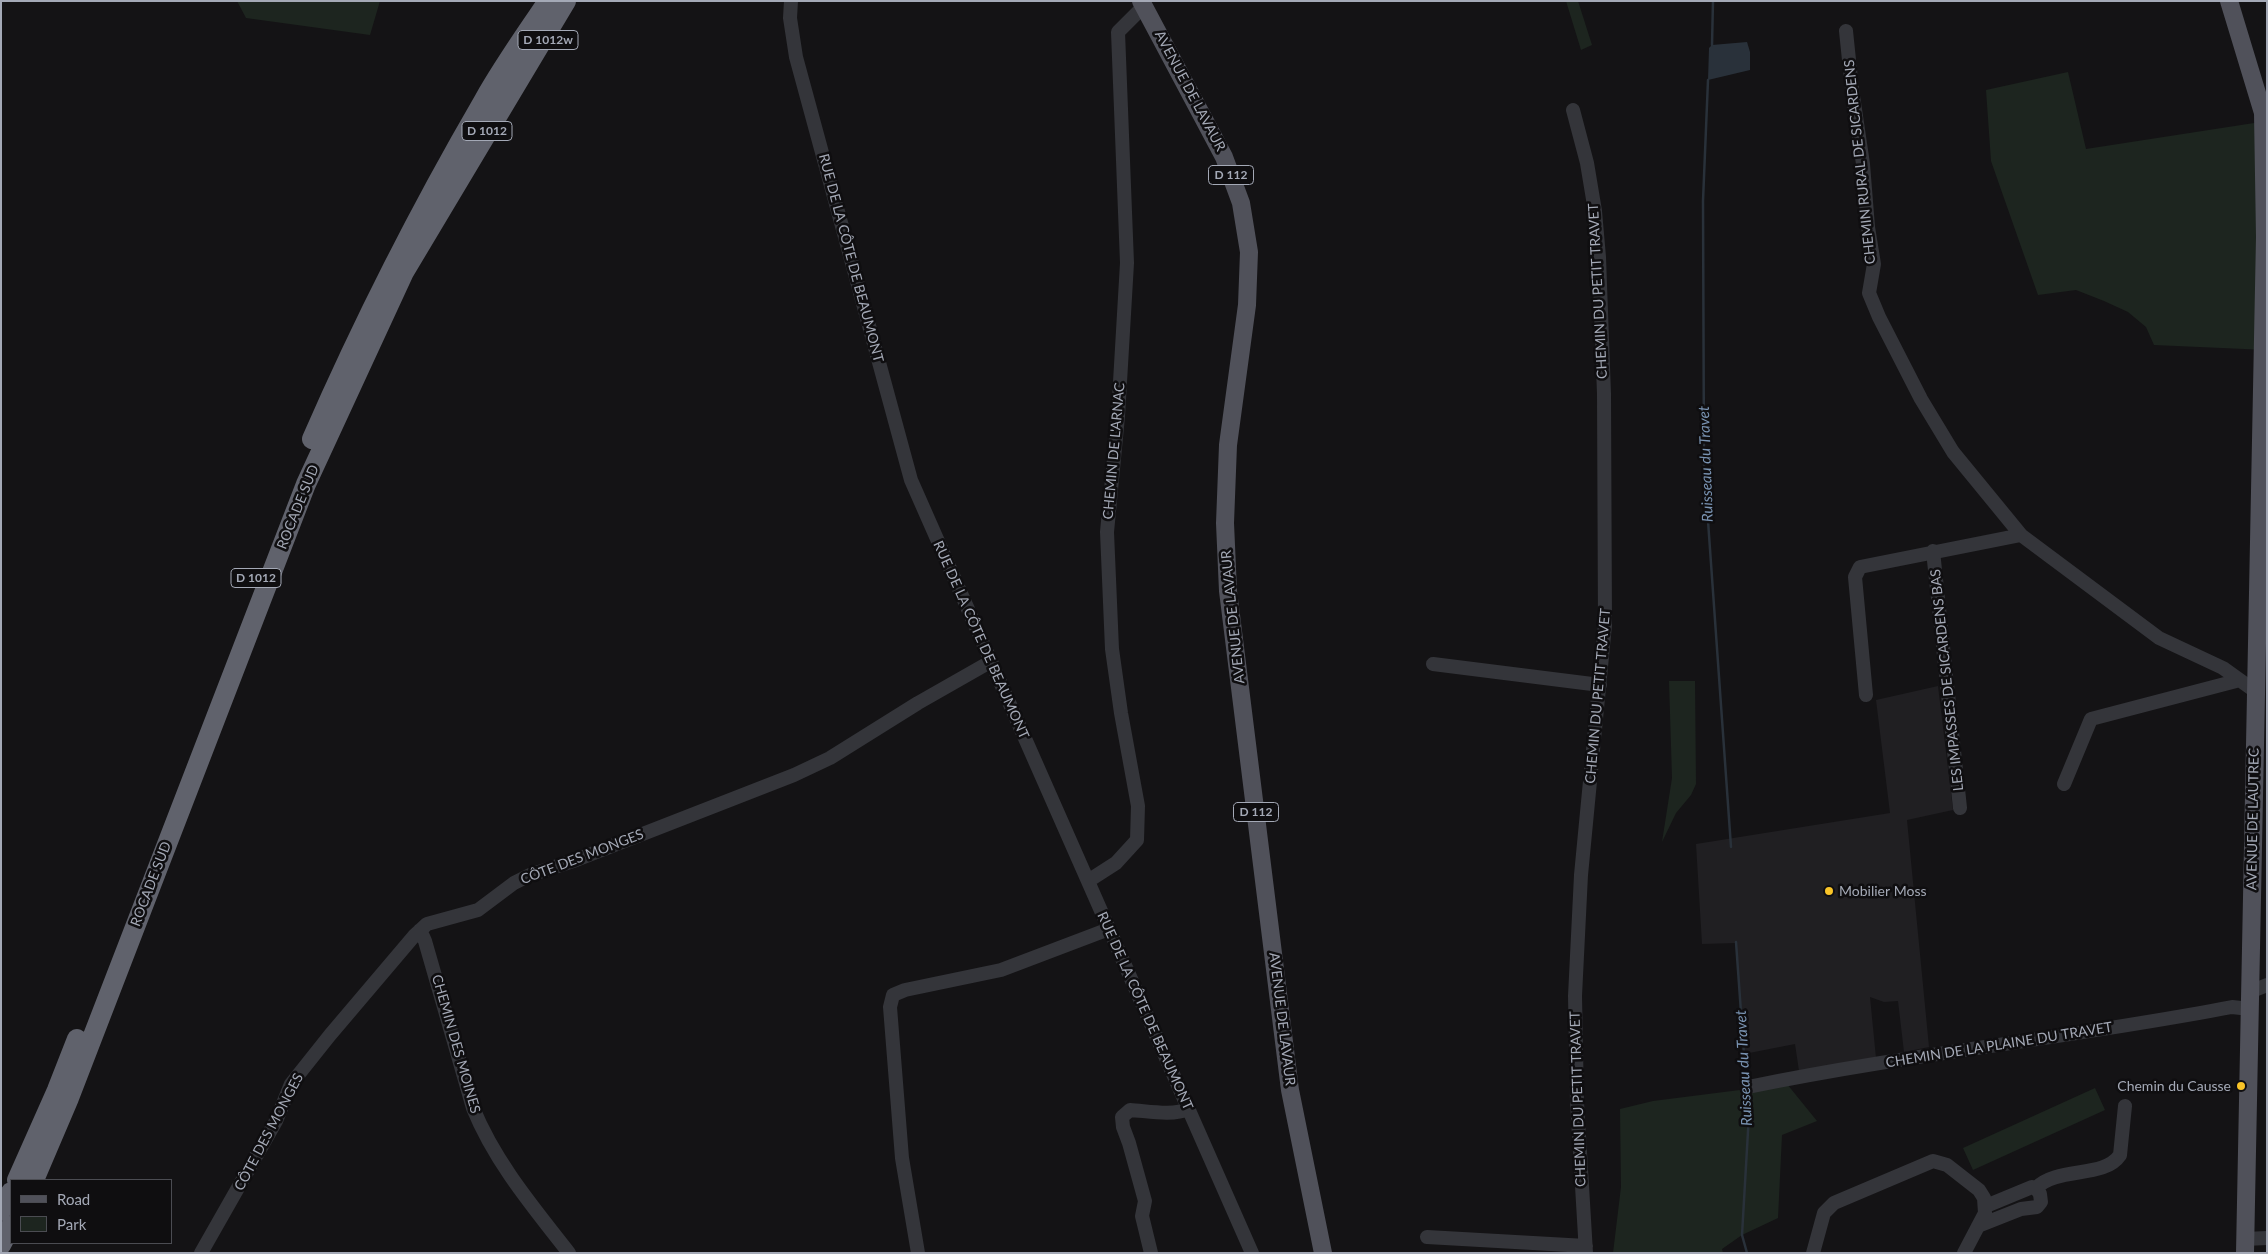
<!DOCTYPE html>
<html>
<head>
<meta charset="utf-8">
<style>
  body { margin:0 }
  #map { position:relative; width:2268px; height:1254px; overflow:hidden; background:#141315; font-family:Lato,sans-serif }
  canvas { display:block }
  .frame { position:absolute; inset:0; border:2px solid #a4a9b6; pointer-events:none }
  .legend { position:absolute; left:10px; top:1179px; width:162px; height:65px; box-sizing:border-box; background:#0f0e10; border:1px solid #4b4c52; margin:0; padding:6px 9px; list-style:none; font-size:15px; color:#a4a9b6 }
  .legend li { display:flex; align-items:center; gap:10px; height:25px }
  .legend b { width:25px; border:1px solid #4b4c52 }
</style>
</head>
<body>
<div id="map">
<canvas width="2268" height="1254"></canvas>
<div class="frame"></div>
<ul class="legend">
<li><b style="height:6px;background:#50515a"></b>Road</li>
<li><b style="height:14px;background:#1d251f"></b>Park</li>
</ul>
</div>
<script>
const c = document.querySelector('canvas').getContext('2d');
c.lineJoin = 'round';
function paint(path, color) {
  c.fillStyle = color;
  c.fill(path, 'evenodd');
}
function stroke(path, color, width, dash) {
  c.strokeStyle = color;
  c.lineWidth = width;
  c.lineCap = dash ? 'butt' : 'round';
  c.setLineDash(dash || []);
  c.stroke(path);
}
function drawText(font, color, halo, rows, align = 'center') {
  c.font = font + ' Lato,sans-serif';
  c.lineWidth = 5;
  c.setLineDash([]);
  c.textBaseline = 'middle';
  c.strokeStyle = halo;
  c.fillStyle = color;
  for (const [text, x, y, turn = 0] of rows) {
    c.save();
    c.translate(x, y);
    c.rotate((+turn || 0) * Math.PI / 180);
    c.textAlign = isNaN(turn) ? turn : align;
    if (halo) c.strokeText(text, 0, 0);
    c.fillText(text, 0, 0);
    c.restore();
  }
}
paint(new Path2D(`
  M1938,686L1953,810L1907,820L1929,1047L1904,1052L1898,1001L1884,1002L1870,997L1876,1058L1799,1071L1795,1044L1744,1054L1736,943L1702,944L1696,844L1890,813L1876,700Z`), '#201f22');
paint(new Path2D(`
  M237,1H380L370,35L246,18Z
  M1566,1H1578L1592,45L1581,50Z
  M2068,72L2086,149L2267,121V350L2154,345L2146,327L2128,312L2104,301L2076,290L2038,295L1991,161L1986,90Z
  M1669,681H1695L1696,784L1691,795L1676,813L1662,842L1672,778Z
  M1787,1084L1817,1121L1782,1135L1778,1218L1742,1235L1722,1249L1723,1253H1613L1621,1187L1620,1109L1653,1101Z
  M2095,1088L2105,1110L1973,1170L1963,1148Z`), '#1d251f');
paint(new Path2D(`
  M1747,42L1750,52V70L1708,80L1709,48L1712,45Z`), '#29313a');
stroke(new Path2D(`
  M1712,45L1713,1
  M1708,80L1703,201L1704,464L1731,847
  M1736,942L1746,1083
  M1746,1091L1749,1114L1742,1235L1747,1253`), '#29313a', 2.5);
stroke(new Path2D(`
  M791,1L790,18L796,57L911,480L1252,1253
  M1846,31L1852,89L1863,164L1868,227L1874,264L1869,293L1879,317L1921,399L1953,452L2021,535L2159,638L2223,668L2255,691
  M1573,110L1587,163L1595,211L1599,257L1604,394L1605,625L1581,875L1575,996L1577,1102L1586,1253
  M1933,551L1960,808
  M1433,664L1600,685
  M1866,695L1855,577L1860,567L2021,535
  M2064,784L2091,719L2240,680
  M1088,881L1116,863L1137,840L1138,806L1121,713L1112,649L1107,532L1118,416L1127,263L1118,32L1144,6
  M420,930L425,941L473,1108C495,1162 533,1207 569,1253
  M2250,989H2257L2267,985
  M1748,1087C1908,1054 2071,1038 2232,1007L2250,1009
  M1986,1206L2032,1187L2036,1188C2058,1166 2104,1179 2120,1155L2125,1106
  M1978,1226L2021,1209L2037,1207L2041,1202L2040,1194L2036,1188
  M1427,1237L1586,1246
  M2245,1239L2267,1238
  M201,1253L276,1121L291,1084L330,1035L414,936L427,924L478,910L514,883L530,875L576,860L794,775L830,758L918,703L990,662
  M918,1253L902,1158L890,1007L893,995L905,990L1001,970L1109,929
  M1151,1253L1142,1216L1145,1201L1129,1143L1123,1127L1122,1117L1130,1110C1148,1111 1172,1116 1189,1109
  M1813,1253L1824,1213L1834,1203L1933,1161L1947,1165L1979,1190L1984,1198L1985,1213L1964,1253`), '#34353a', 14);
stroke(new Path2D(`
  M1141,1L1224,157L1241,203L1249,252L1247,305L1228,445L1225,523L1228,591L1290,1090L1323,1253
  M2229,1L2263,113L2265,237L2245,1253`), '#50515a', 18);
stroke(new Path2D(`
  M312,439C363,322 420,210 484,100C503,66 526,34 548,1
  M17,1180L57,1090L77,1039
  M34,1180L69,1098L306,484L404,272L566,1
  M1,1211L11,1192
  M1,1245L11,1226`), '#60626c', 20);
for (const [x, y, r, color] of [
  [1829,891,5,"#f9c428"],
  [2241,1086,5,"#f9c428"]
]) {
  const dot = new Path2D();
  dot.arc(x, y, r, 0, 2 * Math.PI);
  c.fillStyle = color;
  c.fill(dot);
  stroke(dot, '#0f0e10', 2);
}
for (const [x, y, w] of [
  [548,40,60],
  [487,131,50],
  [1231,175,45],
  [256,578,50],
  [1256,812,45]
]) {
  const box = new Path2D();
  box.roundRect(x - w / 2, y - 9.5, w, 19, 4);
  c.fillStyle = '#0f0e10';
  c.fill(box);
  stroke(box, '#a4a9b6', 1);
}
drawText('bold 12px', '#a4a9b6', null, [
  ["D 1012w",548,40],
  ["D 1012",487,131],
  ["D 112",1231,175],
  ["D 1012",256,578],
  ["D 112",1256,812]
]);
drawText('14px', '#a4a9b6', '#0f0e10', [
  ["AVENUE DE LAVAUR",1190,91,62],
  ["CHEMIN RURAL DE SICARDENS",1860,162,-96],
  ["RUE DE LA CÔTE DE BEAUMONT",851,258,75],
  ["CHEMIN DU PETIT TRAVET",1598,291,-93],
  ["CHEMIN DE L'ARNAC",1114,451,-85],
  ["ROCADE SUD",298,507,-68],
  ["AVENUE DE LAVAUR",1233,617,-96],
  ["RUE DE LA CÔTE DE BEAUMONT",981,640,66],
  ["LES IMPASSES DE SICARDENS BAS",1947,680,-96],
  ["CHEMIN DU PETIT TRAVET",1598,696,-85],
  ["AVENUE DE LAUTREC",2253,819,-89],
  ["CÔTE DES MONGES",582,857,-21],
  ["ROCADE SUD",151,884,-69],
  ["RUE DE LA CÔTE DE BEAUMONT",1145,1011,66],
  ["AVENUE DE LAVAUR",1282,1019,83],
  ["CHEMIN DES MOINES",456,1044,74],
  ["CHEMIN DE LA PLAINE DU TRAVET",1999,1045,-9],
  ["CHEMIN DU PETIT TRAVET",1578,1099,-92],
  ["CÔTE DES MONGES",269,1132,-62]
]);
drawText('14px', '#a4a9b6', '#0f0e10', [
  ["Mobilier Moss",1839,891],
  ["Chemin du Causse",2231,1086,"right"]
], 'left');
drawText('italic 15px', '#7a94b3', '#0f0e10', [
  ["Ruisseau du Travet",1706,464,-92],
  ["Ruisseau du Travet",1744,1068,-93]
]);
</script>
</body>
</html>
